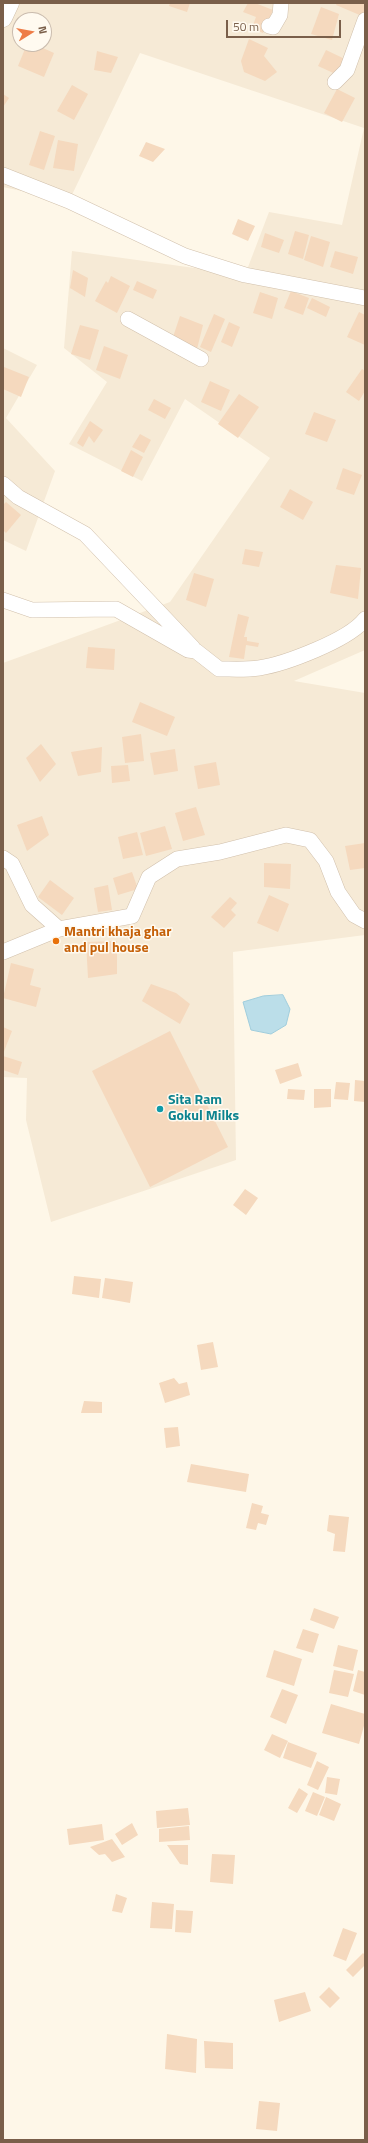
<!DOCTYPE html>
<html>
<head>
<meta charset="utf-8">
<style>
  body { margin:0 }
  #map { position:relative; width:368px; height:2143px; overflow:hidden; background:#fef7e8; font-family:"Titillium Web",sans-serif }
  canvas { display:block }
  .frame { position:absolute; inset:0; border:4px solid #7a5f4a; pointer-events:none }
  .north { position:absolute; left:12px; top:12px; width:40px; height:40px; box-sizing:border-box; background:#fffaf0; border:1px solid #cabcae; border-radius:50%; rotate:79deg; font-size:11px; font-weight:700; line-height:16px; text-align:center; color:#7a5f4a }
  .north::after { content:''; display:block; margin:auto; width:14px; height:18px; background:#ee7c47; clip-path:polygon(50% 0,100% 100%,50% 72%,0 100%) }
  .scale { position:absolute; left:226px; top:20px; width:115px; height:18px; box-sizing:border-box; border:2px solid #7a5f4a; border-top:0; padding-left:5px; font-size:12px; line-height:14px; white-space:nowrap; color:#7a5f4a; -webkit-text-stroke:3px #fffaf0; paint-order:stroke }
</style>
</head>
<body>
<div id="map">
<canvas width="368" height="2143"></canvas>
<div class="frame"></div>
<div class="north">N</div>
<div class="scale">50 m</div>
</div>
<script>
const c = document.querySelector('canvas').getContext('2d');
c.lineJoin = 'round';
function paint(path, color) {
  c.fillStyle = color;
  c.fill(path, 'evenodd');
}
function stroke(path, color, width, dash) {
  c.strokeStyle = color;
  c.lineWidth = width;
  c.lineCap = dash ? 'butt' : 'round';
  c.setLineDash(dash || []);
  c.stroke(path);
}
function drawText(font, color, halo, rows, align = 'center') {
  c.font = font + ' "Titillium Web",sans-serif';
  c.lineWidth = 3;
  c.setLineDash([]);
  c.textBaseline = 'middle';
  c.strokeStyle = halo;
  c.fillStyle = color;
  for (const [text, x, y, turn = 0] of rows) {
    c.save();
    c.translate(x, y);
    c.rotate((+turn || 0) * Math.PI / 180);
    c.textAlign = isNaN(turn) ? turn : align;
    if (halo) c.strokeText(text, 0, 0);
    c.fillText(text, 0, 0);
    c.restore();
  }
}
paint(new Path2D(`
  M3,3H365V650L294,681L365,693V935L233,952L236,1160L51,1222L26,1120L27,1078L3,1077V663L170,602L270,458L185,399L142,481L69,444L107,382L64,348L72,251L245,275L269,212L342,225L364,128L140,53L69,201L3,187ZM20,20H44V44H20Z
  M3,348L37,365L6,418L55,471L26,551L3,540Z`), '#f6ead6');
const water = new Path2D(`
  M283,995L290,1009L286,1025L271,1034L251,1030L243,1002L263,996Z`);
paint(water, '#bbdee9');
stroke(water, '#a0cddc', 1);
paint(new Path2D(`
  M170,3H190L187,12L169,6Z
  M248,3H255L273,10L263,33L252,28L256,17L243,12Z
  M337,3H365V9L362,16L336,5Z
  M321,7L339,14L332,40L311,34Z
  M249,39L268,48L264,56L277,72L265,81L244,72L241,61Z
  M27,44H34L54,53L44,77L18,66Z
  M326,50L347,60L340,76L318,66Z
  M97,51L118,57L111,73L94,70Z
  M72,85L88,94L74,120L57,111Z
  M337,89L355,98L342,122L324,113Z
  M3,94L9,98L3,107Z
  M40,131L55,136L44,170L29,165Z
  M58,140L78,144L74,171L53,168Z
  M146,142L165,149L153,162L139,156Z
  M238,219L255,226L248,241L232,234Z
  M295,231L309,235L303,259L288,254Z
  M265,233L284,240L279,253L261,247Z
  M311,236L330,242L323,267L304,260Z
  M335,251L358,257L353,274L330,267Z
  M73,270L88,278L85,297L70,288Z
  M111,276L130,286L117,313L95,301L106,281L108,283Z
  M137,281L157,290L153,299L133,290Z
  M291,291L309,298L303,315L284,308Z
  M260,292L278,298L272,319L253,313Z
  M312,298L330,307L326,317L307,308Z
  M359,312L365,315V345L347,337Z
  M214,314L225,319L211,352L200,347Z
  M180,316L203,325L197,349L173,337Z
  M229,322L240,327L232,347L221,342Z
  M80,325L99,330L90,360L71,354Z
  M104,346L128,355L120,379L96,370Z
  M4,367L29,377L21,397L3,389Z
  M362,369L365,371V391L359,401L346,392Z
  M210,381L230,390L221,411L201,402Z
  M239,394L259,407L238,438L218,424Z
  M154,399L171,408L165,419L148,410Z
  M314,412L336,420L327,442L305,434Z
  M90,421L103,430L94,443L89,436L83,447L77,443Z
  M140,434L151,440L144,453L132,447Z
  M131,450L143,457L133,477L121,471Z
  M343,468L362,475L354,495L336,489Z
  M290,489L313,502L303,520L280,507Z
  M6,502L21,515L6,533L3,530V505Z
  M245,549L263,552L259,567L242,564Z
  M336,565L361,568L358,599L330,593Z
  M194,573L214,579L206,607L186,600Z
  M238,614L249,617L244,637H247V641L259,643L258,647L246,645L244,659L229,657Z
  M88,647L115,649L114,670L86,668Z
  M140,702L175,717L167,736L132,722Z
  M141,734L144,761L125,763L122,737Z
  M41,744L56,764L40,782L26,758Z
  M102,747L101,772L78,776L71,752Z
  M175,749L178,771L154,775L150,753Z
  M216,762L220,785L198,789L194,766Z
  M128,765L130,781L112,783L111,766Z
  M196,807L205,835L183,841L175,813Z
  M42,816L49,835L27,851L17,825Z
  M165,826L172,849L146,856L140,833Z
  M137,832L143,855L123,859L118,837Z
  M365,843V868L350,870L345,846Z
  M264,863L291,864L290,889L264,887Z
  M132,872L138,889L118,895L113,878Z
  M50,880L74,898L62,915L38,897Z
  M108,885L112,910L98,912L94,888Z
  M269,895L289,904L278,932L257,923Z
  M230,897L237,903L231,910L236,915L224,928L211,917Z
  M117,941V974L88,978L86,942Z
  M11,963L34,969L30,985L41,988L36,1007L3,998Z
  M151,984L176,993L190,1004L180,1024L142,1001Z
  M3,1027L12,1031L3,1054Z
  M170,1031L228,1147L150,1187L92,1071Z
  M3,1056L22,1062L18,1075L3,1070Z
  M298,1063L302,1076L280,1084L275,1070Z
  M355,1080L365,1081V1102L354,1101Z
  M336,1082L350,1083L348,1100L334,1099Z
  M288,1089L305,1090L304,1100L287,1099Z
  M314,1089H331V1107L314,1108Z
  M245,1189L258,1198L246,1215L233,1205Z
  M74,1276L101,1279L99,1298L72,1294Z
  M105,1278L133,1282L130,1303L102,1298Z
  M213,1342L218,1367L201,1370L197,1345Z
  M174,1378L179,1384L187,1382L190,1395L165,1403L159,1383Z
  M84,1401L102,1402V1413H81Z
  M178,1427L180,1446L166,1448L164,1428Z
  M191,1464L249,1474L246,1492L187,1482Z
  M252,1503L263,1506L261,1513L269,1515L266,1525L258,1523L256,1530L246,1528Z
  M329,1515L349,1517L345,1552L333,1551L335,1534L327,1531Z
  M314,1608L339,1617L334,1629L310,1620Z
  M303,1629L319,1634L313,1653L296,1648Z
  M338,1645L358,1650L353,1671L333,1666Z
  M274,1650L302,1659L294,1686L266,1677Z
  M334,1670L354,1674L348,1697L329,1693Z
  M358,1670L365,1672V1695L353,1691Z
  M282,1689L298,1695L286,1724L270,1717Z
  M331,1704L365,1714V1722L359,1744L322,1733Z
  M272,1734L288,1741L280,1758L264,1750Z
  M288,1742L317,1753L311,1768L283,1758Z
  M317,1761L329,1767L318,1790L307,1785Z
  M327,1777L340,1779L337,1795L325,1793Z
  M299,1788L308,1794L297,1813L288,1808Z
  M313,1792L325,1797L317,1816L305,1811Z
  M326,1797L341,1804L334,1821L319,1815Z
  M188,1808L190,1825L157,1828L156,1811Z
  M132,1823L138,1835L122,1845L115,1834Z
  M102,1824L104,1840L69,1845L67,1829Z
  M189,1826L190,1840L159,1842V1829Z
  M112,1839L125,1857L112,1862L105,1854L99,1855L90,1847Z
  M167,1845H188V1865L180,1864Z
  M212,1854L235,1855L233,1884L210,1882Z
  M116,1894L127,1898L122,1913L112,1911Z
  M152,1902L174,1904L172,1929L150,1928Z
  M176,1910L193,1911L191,1933L175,1932Z
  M343,1928L357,1933L346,1961L333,1956Z
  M363,1953L365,1955V1965L353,1977L346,1970Z
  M329,1987L340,1998L330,2008L319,1997Z
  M305,1992L311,2011L279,2022L274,2000Z
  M167,2034L197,2039L196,2073L165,2069Z
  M204,2041L233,2043V2069L205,2068Z
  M259,2101L280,2103L277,2131L256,2129Z`), '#f5d9be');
const minor = new Path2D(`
  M269,26L273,27L280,15L281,3
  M335,82L347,70L365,20
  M3,175L69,201L185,256L245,275L365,298
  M128,319L201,359
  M3,484L18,497L85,534L193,648
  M3,600L32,610L116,609L188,650L196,651L219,669C232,669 246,670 259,668C285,664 349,640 365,619
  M3,858L12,864L32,905L59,929
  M3,952L59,929L132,916L149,877L177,859L220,852L286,835L310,840L326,861L338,892L354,915L365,921`);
const tertiary = new Path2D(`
  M3,18L10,3`);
stroke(minor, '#d1c0ac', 16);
stroke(tertiary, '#d1c0ac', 19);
stroke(minor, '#fff', 15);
stroke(tertiary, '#fff', 18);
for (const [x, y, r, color] of [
  [56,941,4,"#e8710a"],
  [160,1109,4,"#0f9aa8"]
]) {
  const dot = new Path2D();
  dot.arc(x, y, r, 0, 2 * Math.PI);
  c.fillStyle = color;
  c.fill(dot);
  stroke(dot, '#fffaf0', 1.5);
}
drawText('bold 14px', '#c56008', '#fffaf0', [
  ["Mantri khaja ghar",64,933],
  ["and pul house",64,949]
], 'left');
drawText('bold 14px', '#0d838f', '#fffaf0', [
  ["Sita Ram",168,1101],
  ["Gokul Milks",168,1117]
], 'left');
</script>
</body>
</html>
